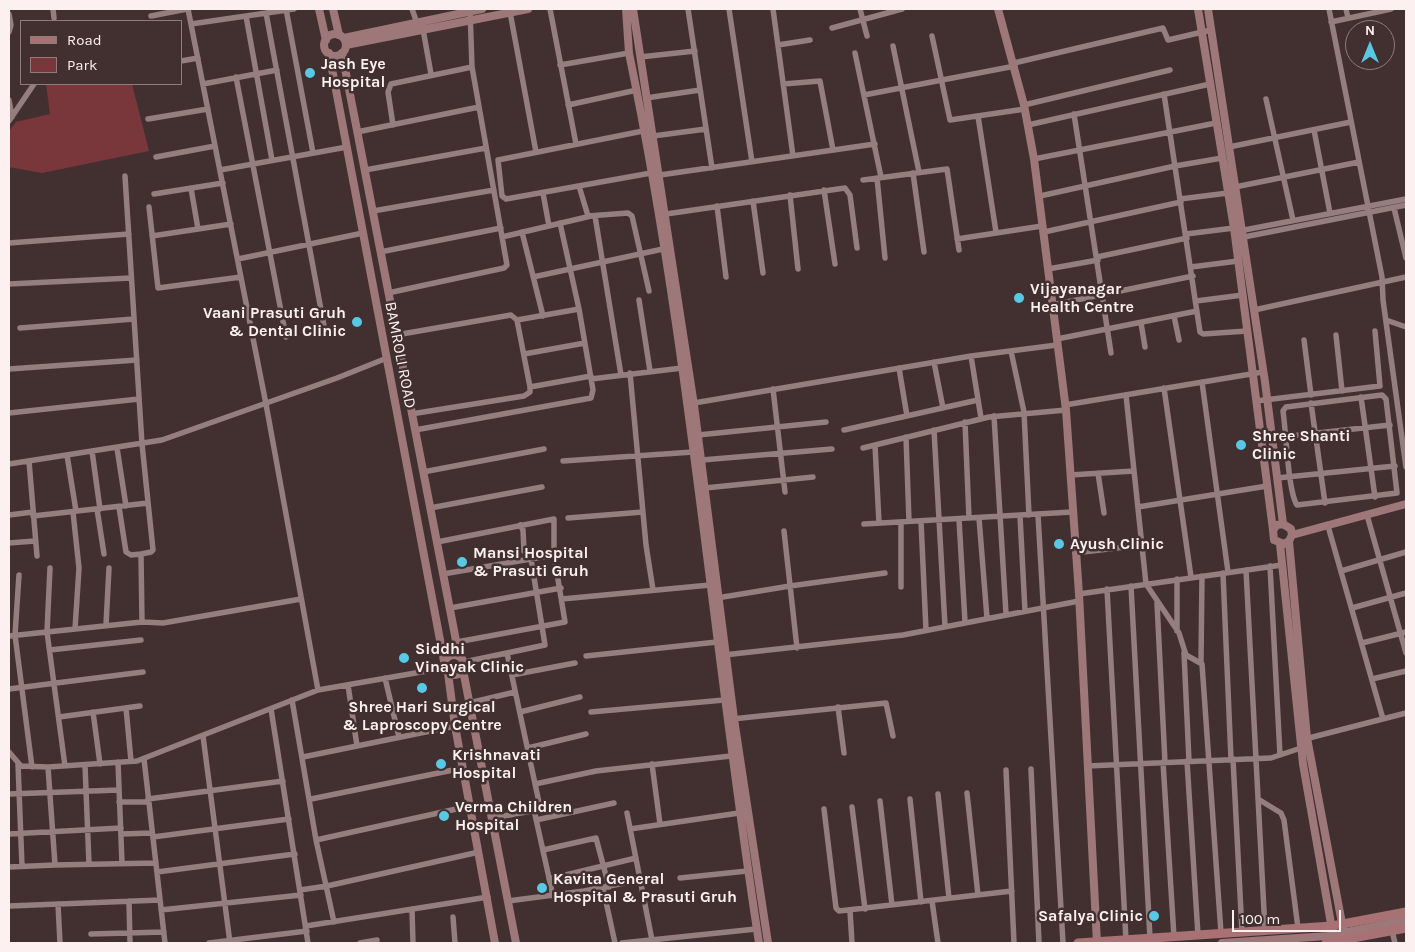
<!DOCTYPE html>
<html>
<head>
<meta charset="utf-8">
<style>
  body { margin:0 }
  #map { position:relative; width:1415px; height:952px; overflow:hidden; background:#423030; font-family:Karla,sans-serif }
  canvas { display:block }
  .frame { position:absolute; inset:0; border:10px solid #fcf0f0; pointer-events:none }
  .legend { position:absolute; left:20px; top:20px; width:162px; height:65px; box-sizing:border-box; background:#423030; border:1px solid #8c7d7d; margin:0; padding:6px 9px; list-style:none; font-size:15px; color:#fcf0f0 }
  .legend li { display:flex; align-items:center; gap:10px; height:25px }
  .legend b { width:25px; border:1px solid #8c7d7d }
  .north { position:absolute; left:1345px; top:20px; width:50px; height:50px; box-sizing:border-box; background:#423030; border:1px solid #8c7d7d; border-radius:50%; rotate:0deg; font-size:14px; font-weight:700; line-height:20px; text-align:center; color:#fcf0f0 }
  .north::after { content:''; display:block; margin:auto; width:18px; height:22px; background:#59c8e5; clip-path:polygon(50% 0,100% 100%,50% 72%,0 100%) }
  .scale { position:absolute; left:1232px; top:910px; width:109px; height:22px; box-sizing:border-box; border:2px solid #fcf0f0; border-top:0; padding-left:6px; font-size:15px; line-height:18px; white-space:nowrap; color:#fcf0f0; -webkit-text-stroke:4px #423030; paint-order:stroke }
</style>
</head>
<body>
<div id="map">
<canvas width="1415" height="952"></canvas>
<div class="frame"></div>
<ul class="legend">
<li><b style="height:6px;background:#a87173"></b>Road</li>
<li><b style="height:14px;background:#79373c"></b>Park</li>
</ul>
<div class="north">N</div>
<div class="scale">100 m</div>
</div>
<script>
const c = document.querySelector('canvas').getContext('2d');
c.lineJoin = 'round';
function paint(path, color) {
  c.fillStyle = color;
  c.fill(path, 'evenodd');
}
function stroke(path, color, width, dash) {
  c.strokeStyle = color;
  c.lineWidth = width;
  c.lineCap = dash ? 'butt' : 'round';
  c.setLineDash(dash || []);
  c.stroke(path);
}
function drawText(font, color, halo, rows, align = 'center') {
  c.font = font + ' Karla,sans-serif';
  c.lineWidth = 5;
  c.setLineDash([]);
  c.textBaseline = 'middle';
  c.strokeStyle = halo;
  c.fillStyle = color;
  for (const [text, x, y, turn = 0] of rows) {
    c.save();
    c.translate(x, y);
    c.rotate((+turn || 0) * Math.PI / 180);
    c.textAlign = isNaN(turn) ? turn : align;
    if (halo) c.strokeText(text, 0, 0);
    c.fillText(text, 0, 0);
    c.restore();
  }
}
paint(new Path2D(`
  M46,84H132L149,151L42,173L9,167V131L16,122L50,114Z`), '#79373c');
stroke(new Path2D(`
  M53,9L54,18
  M188,9L266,404L318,690L444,668
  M286,9L313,153
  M412,9L417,23
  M550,9L576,144
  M688,9L712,168
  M729,9L752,162
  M773,9L793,156
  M860,9L867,36
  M1329,9L1382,277L1383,300L1406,467
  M1346,9L1348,18
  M510,12L536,152
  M266,13L324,326
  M9,14L11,25L9,32
  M151,16L187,9
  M246,16L272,160
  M1331,22L1391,9
  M191,24L294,9
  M832,28L902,9
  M423,29L431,74
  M932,36L950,120L1025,109
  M778,45L810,40
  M893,46L919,172
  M855,53L881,177
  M640,57L695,51
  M181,61L198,58
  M1014,63L1163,28L1168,40L1211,30
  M560,65L629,53
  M236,77L286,337
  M203,84L277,70
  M783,84L820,81L833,150
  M1164,94L1200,332L1203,334L1247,331
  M864,95L1015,66
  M646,98L700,90
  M1266,99L1293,220
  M9,100L12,117
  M568,105L637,90
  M1024,105L1170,70
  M1074,114L1111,353
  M978,116L996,232
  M148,119L208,109
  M9,121L34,84
  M393,125L388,92L391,84L472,67
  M1028,125L1210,84
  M1314,130L1330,213
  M643,131L498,160L502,196L506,199L651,173
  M357,132L479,107
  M653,136L706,129
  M1229,147L1351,122
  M156,157L215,146
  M1034,159L1216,123
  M220,170L347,147
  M365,170L486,148
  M913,173L924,252
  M660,175L875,144
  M125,176L142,444L153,550L151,552L141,554L142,622
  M877,178L885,258
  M863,180L947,169L959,250
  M579,186L588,216L628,213L632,216L649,291
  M1235,187L1359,162
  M191,188L198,229
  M824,190L835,264
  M543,193L549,226
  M154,194L223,183
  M790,195L798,269
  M1040,196L1175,166L1222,158
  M1180,199L1228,193
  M753,201L763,273
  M717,206L726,277
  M149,207L158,288L241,277
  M1394,208L1406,258
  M373,211L494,190
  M666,214L845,188L850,195L857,248
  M595,216L621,375
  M1239,231L1406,199
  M522,232L543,316
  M1044,232L1181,202
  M1186,234L1234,228
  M152,236L231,224
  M502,237L591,216
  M1239,238L1406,205
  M957,239L1042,226
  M9,243L129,234
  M380,252L501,228
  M1097,257L1187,238
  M238,259L363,233
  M1191,267L1238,261
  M1048,269L1098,260
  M533,277L663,249
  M9,284L131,278
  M388,293L504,268L507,265L472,67L470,9
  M639,300L650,371
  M1196,301L1243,295
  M1052,305L1193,276
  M1254,310L1406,277
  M1174,316L1179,340
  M517,320L579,309
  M1386,320L1406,327
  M1141,323L1145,347
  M20,328L134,319
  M396,335L511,315L517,320L530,387V392L524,396L411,414
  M1336,335L1342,391
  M1057,339L1197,311
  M1304,340L1311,395
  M1011,351L1024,412L1029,515
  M524,354L585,343
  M971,356L981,418
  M934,362L943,408
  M899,368L907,416
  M9,369L137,360
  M630,373L646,545L653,590
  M591,379L682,368
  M1202,382L1228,572
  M530,387L591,376
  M1164,388L1191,577
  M773,389L785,492
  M1126,395L1146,584L1179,633L1186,655L1202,664L1221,933
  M1382,395L1386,399L1397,493L1297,505C1288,492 1286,430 1283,411L1286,407Z
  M1361,397L1375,497
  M1256,401L1380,386L1375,331
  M694,403L971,356L1057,345
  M1311,403L1325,503
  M1065,405L1263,372
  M9,413L139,399
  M994,416L1006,614
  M965,422L969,518
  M415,430L591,398L593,390L579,309L560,223
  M844,430L978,400
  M934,430L945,626
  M698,435L826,422
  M906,437L909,521
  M1272,438L1390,425
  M875,445L879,523
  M117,448L126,506
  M863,448L989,417L1066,410
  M92,451L100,509
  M67,455L76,511
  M702,460L832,449
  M29,461L37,556
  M563,461L693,452
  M9,464L162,440L337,378L387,358
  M423,472L544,449
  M1098,473L1104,513
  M1070,475L1134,471
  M1277,478L1395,466
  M705,488L813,477
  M119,507L126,552L131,555L141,554
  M1138,507L1267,486
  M430,508L542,487
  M97,509L104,554
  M73,512L79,568L75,629
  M9,515L33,512
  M1038,515L1063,943
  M1367,515L1406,653
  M33,516L148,503
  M1020,516L1025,611
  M568,518L643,512
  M979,518L987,618
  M959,519L965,622
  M921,521L926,630
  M901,522V587
  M864,524L1072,512
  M520,525L523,530L524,551
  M1328,526L1383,719
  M784,531L797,648
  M437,542L554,519V555L565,622L457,642
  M9,543L35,541
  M1075,553L1142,545
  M1270,566L1280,755
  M50,568L47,632L65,766
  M1246,570L1265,930
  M1341,571L1406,552
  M1223,573L1231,759
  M443,574L554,555
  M19,575L15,635L32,767
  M1131,586L1150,938
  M1107,589L1126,940
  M1079,594L1282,565
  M717,598L790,586L885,573
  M562,599L710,585
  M1157,603L1165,762
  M450,608L561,588
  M1352,608L1406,593
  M106,625L109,568
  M1177,631V579
  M9,636L142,622L163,623L301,599
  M1362,643L1406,632
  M50,650L141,640
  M1184,653L1189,761
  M724,655L903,635L1079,601
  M586,656L717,642
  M464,662L545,645L531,559
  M1201,662L1202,576
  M512,675L575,663
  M385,678L399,737
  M1372,679L1406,671
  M348,685L357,746
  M9,689L143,672
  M292,700L316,840L334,922
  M469,703L515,692
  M838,707L844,753
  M126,708L131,761
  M271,709L308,943
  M93,712L100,764
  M520,712L580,697
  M591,712L724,700
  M59,717L140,706
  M732,719L886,703L893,736
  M203,736L230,943
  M1305,739L1406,713
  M528,748L586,734
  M9,752L21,766L48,767L55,865L9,867
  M303,757L455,726
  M144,759L165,943
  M1233,759L1242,932
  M1187,761L1198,935
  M118,762L122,863
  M1163,762L1174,937
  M18,764L22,866
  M652,764L660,824
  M85,765L89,864
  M1087,766L1271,758L1301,748
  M48,767L137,761L318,690
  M1031,769L1039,943
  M1006,770L1014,943
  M535,784L596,771L731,756
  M967,793L978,895
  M9,794L119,790
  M938,794L949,898
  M148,799L283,781
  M311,799L463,768
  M910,799L921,902
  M1258,799L1281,813L1284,820L1298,928
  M880,801L892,905
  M119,802H149
  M852,807L865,909
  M824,809L836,908L839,911L1012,891
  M534,810L553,896
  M627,813L652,940
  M492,818L538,810L540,807L507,653
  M536,820L614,803
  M630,829L739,813
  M9,834L121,828
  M121,834L152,833
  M153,837L289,819
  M316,840L470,806
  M543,850L596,838L609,887
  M55,865L156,863
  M157,872L295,854
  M680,878L747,871
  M549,879L636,858
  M603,888L615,943
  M300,890L327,886L479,852
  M129,901L130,943
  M508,901L584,891L640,880
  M932,901L938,943
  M58,904L60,943
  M9,906L160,900
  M412,909L413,943
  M161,910L301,895
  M850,911L852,943
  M453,917L455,943
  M306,926L488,897
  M1392,931L1395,943
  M91,934L164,932
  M209,943L307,931
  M360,943L377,940
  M622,943L756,929`), '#947e7e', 5.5);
stroke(new Path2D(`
  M319,9L326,40
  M333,9L339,35
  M626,9L629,53C690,347 713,647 759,943
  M633,9L694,405L734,719L768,943
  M998,9L1024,105L1034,159L1066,410L1079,594L1097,943
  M1198,9L1234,228L1273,530
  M1208,9L1265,382L1283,524
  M324 45a11 11 0 1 1 22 0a11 11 0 1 1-22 0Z
  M344,38L482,9
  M346,45L528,9
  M329,53L444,661
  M342,53L459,656
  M1292,535L1291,529L1283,524L1277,525L1273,530L1274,540L1284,544L1289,541L1292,535L1406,504
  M1289,541L1307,738L1344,934
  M1280,544L1303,764L1333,935
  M444 665a10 10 0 1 1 20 0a10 10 0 1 1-20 0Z
  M463,670L516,943
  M448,673L455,726L495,943
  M1222,943L1328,936L1406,920`), '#9e7779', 8);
stroke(new Path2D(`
  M1078,943L1332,926L1406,912
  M1326,943L1406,928`), '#a87173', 9);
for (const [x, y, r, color] of [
  [310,73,6,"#59c8e5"],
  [1019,298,6,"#59c8e5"],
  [357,322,6,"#59c8e5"],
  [1241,445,6,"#59c8e5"],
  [1059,544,6,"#59c8e5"],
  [462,562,6,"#59c8e5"],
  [404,658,6,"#59c8e5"],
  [422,688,6,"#59c8e5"],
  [441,764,6,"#59c8e5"],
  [444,816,6,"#59c8e5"],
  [542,888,6,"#59c8e5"],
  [1154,916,6,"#59c8e5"]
]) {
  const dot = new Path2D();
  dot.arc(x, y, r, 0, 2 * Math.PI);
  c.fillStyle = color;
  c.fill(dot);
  stroke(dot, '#423030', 2);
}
drawText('bold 16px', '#fcf0f0', '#423030', [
  ["Jash Eye",321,64],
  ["Hospital",321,82],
  ["Vijayanagar",1030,289],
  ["Health Centre",1030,307],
  ["Vaani Prasuti Gruh",346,313,"right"],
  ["& Dental Clinic",346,331,"right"],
  ["Shree Shanti",1252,436],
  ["Clinic",1252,454],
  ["Ayush Clinic",1070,544],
  ["Mansi Hospital",473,553],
  ["& Prasuti Gruh",473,571],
  ["Siddhi",415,649],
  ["Vinayak Clinic",415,667],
  ["Shree Hari Surgical",422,707,"center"],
  ["& Laproscopy Centre",422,725,"center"],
  ["Krishnavati",452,755],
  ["Hospital",452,773],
  ["Verma Children",455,807],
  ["Hospital",455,825],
  ["Kavita General",553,879],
  ["Hospital & Prasuti Gruh",553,897],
  ["Safalya Clinic",1143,916,"right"]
], 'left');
drawText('16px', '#fcf0f0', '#423030', [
  ["BAMROLI ROAD",400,355,79]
]);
</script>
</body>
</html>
